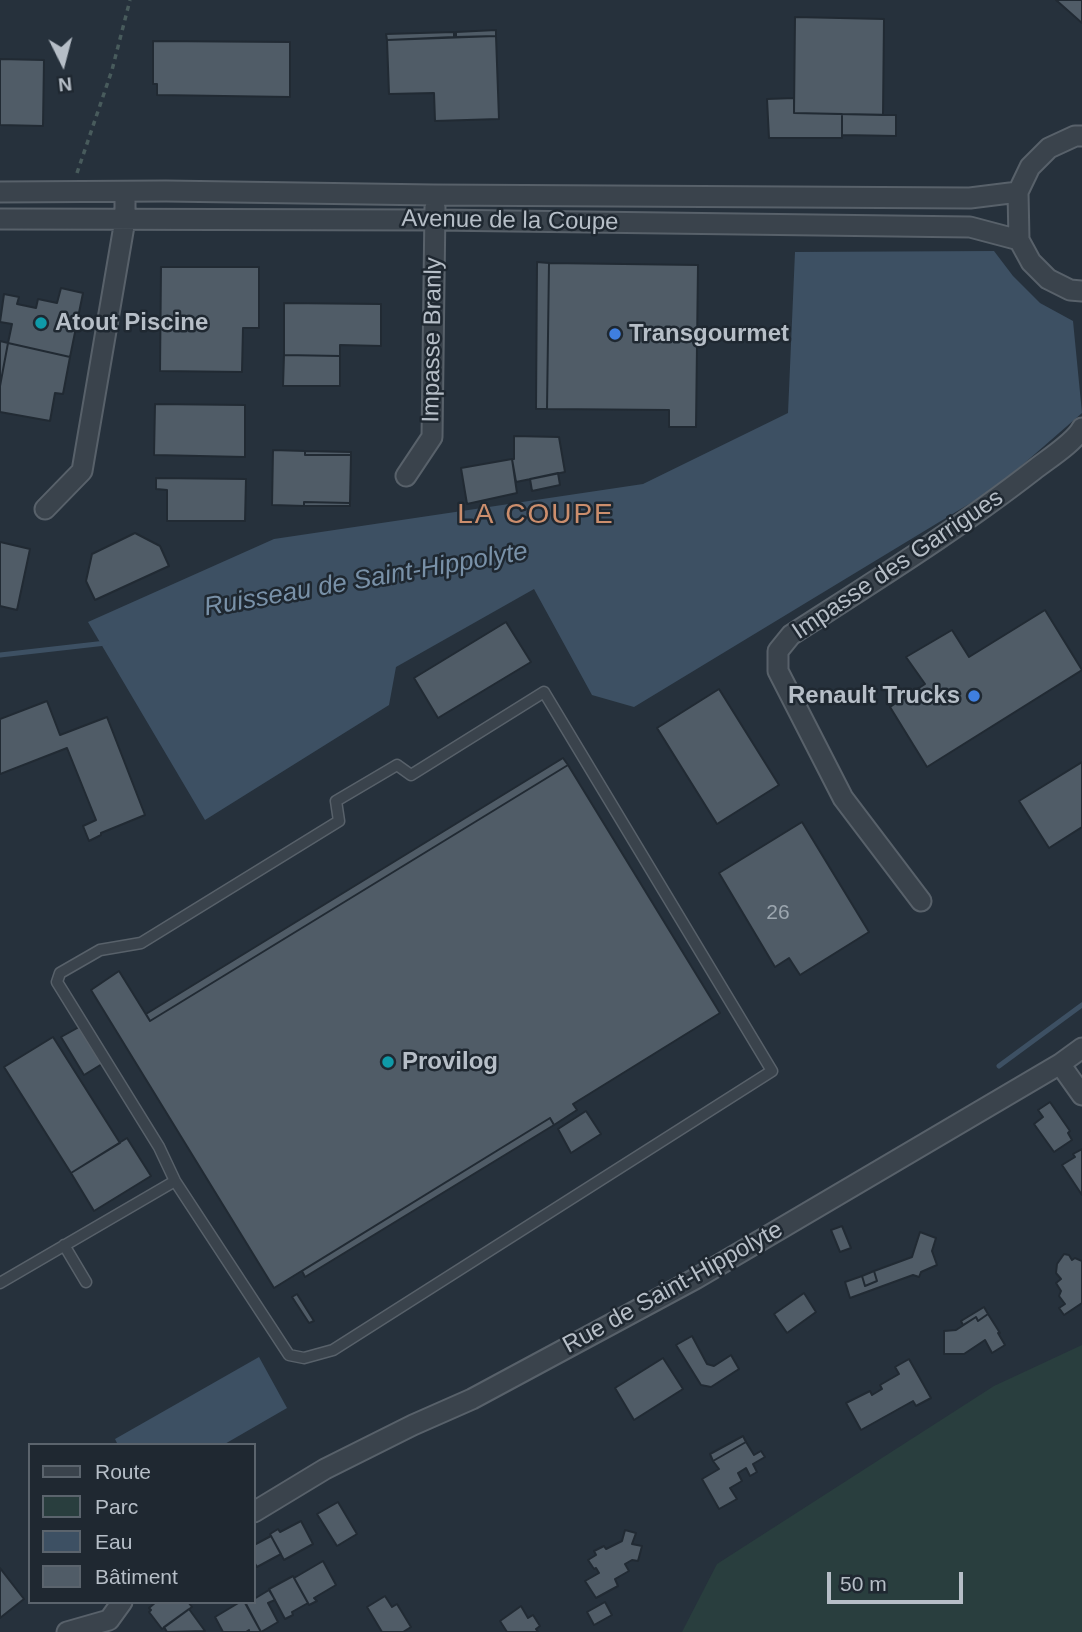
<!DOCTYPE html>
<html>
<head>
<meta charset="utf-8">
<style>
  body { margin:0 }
  #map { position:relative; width:1082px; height:1632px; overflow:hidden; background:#26313c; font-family:Helvetica,sans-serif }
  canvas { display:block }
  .legend { position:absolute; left:28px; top:1443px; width:228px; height:161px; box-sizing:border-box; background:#1f2831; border:2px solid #5b646d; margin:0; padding:9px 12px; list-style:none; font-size:21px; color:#b6bec7 }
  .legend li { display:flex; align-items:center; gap:14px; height:35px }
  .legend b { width:35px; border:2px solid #5b646d }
  .north { position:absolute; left:28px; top:28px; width:70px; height:70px; -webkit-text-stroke:5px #1f2831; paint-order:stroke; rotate:174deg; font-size:19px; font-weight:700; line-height:28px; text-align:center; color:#b6bec7 }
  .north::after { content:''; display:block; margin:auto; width:24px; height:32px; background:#b6bec7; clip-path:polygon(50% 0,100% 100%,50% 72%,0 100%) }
  .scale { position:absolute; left:827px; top:1572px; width:136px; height:32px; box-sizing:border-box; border:4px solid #b6bec7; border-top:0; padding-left:9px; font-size:21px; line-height:24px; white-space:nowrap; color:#b6bec7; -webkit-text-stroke:5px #1f2831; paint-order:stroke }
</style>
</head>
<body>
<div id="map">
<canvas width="1082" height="1632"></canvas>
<ul class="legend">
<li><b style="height:9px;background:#3a434c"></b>Route</li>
<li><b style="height:19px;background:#293e3e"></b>Parc</li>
<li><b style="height:19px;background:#3d5063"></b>Eau</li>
<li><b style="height:19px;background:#505c67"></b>Bâtiment</li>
</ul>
<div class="north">N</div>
<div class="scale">50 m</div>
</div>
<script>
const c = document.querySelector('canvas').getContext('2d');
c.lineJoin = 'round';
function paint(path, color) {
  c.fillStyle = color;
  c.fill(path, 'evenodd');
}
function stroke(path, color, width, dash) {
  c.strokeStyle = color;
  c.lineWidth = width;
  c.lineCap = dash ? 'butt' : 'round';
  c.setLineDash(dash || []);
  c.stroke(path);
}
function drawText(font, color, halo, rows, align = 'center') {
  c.font = font + ' Helvetica,sans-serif';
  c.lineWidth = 5;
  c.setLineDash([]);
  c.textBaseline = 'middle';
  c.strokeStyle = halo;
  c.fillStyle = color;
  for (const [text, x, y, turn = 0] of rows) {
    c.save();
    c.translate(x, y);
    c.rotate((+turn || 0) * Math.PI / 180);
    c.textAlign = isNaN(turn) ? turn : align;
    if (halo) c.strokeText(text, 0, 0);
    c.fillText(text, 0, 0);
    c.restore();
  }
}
paint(new Path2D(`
  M1082,1345V1632H682L717,1564L994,1386Z`), '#293e3e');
paint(new Path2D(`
  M994,251L1013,276L1040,303L1073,321L1082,413L997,487L634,707L592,695L534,589L396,667L389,705L205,820L88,622L274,539L643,484L788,413L795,252Z
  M259,1357L287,1408L223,1445H118L115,1439Z`), '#3d5063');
stroke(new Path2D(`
  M0,655L106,643
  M999,1066L1082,1005`), '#3d5063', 5);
const building = new Path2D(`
  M1056,0H1082V23Z
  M795,17L884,19L883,115L794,113Z
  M496,30V36L456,37V32Z
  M454,32V37L387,40L386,34Z
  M496,36L499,119L435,121L434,93L389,94L387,40Z
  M153,41L290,42V97L157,95V84H153Z
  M0,59L44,60L43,126L0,125Z
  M794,98V113L842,114V138H769L767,99Z
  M842,114L896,115V136L842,135Z
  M537,262L549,263L547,409H536Z
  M549,263L698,265L696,427H669V410L547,409Z
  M161,267H259V328H243L242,372L160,371Z
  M61,288L83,293L70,357L8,343L12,324L0,322L4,294L19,297L17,304L36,308L38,299L57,303Z
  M284,303L381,304V346L340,345V356L284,355Z
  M0,341L8,343L0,386Z
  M8,343L70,357L63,394L55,393L50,421L0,412V386Z
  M284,355L340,356V386H283Z
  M155,404L245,405V457L154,455Z
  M514,436L559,437L565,472L516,482L512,459H514Z
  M273,450L305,451V455H351L350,503L304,502V506L272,505Z
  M305,451L351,452V455H305Z
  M512,459L517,493L467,504L461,468Z
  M558,473L560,485L532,491L530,479Z
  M156,478L246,479L245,521H167V490L156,489Z
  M304,502L350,503V506H304Z
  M135,533L160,546L169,566L95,600L86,581L92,554Z
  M0,542L30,549L17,610L0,606Z
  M1045,610L1082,670L927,767L890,707L925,684L906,657L952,630L969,657Z
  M506,622L531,662L438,718L414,678Z
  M719,689L779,785L717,824L657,728Z
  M47,701L60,735L107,717L145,815L101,833V835L89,841L83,826L96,820L67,748L0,774V719Z
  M563,758L568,765L150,1021L146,1014Z
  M1082,762V827L1049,848L1019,801Z
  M568,765L720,1013L573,1104L577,1110L554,1125L550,1118L274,1288L91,990L119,971L150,1021Z
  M802,822L869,932L800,975L789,958L775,967L719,873Z
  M79,1027L102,1064L84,1075L61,1037Z
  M53,1037L120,1143L71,1173L4,1067Z
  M1050,1102L1070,1131L1068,1133L1072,1140L1054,1152L1034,1124L1043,1117L1038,1110Z
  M586,1111L601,1134L571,1153L558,1129Z
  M550,1118L554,1125L305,1277L302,1271Z
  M127,1138L151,1176L94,1211L71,1173Z
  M1082,1149V1195L1062,1165L1075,1157L1073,1154Z
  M842,1226L851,1248L840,1252L831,1230Z
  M920,1232L936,1238L932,1251L937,1265L921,1272L919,1277L913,1275L850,1298L845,1282L862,1276L865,1286L877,1281L874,1271L912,1257Z
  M1064,1254L1069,1255L1072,1260L1075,1258L1082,1261V1303L1064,1315L1059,1308L1065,1304L1059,1296L1061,1291L1056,1283L1061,1279L1056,1273L1057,1264Z
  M874,1271L877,1281L865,1286L862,1276Z
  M804,1293L816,1312L787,1333L774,1314Z
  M297,1294L314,1321L309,1323L292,1297Z
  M984,1307L988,1314L978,1321L976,1317L963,1325L961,1321Z
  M988,1314L1000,1333H998L1005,1345L992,1353L985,1340L964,1354H944V1331L956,1330L976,1317L978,1321Z
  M692,1336L707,1364L714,1366L731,1355L739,1369L711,1387L701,1385L676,1345Z
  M663,1358L683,1389L634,1420L615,1388Z
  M909,1359L931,1398L916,1406L913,1401L861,1430L846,1403L870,1391L872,1395L882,1389L880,1385L899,1374L895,1367Z
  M743,1436L746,1442L713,1461L710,1454Z
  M746,1442L754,1455L761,1451L765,1457L753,1464L757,1472L750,1476L746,1468L738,1473L742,1481L730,1488L737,1499L719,1509L702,1479L719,1469L713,1461Z
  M338,1502L357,1534L337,1546L317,1514Z
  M301,1521L313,1544L284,1560L270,1534L278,1529L280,1532Z
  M625,1530L636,1533L632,1544L642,1546L638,1561L632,1560L625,1564L629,1571L615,1579L618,1586L596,1598L585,1581L599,1573L596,1568L594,1569L588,1560L596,1555L594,1551L604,1546L606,1549L622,1541Z
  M271,1536L281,1554L257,1567L254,1562V1545Z
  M323,1561L336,1585L314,1598L317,1601L309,1605L294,1578Z
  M0,1568L24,1599L0,1618Z
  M293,1576L308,1603L292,1612L293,1615L285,1619L269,1589Z
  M269,1590L275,1600L268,1603L278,1622L261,1632L245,1603L254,1602V1599Z
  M385,1596L392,1607L397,1604L411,1627L403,1632H382L367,1607Z
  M156,1602H188L192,1607L162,1629L149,1612L151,1610L149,1608Z
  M240,1602H245L261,1632H249V1630L246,1632H223L215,1617Z
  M605,1602L612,1615L594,1625L587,1612Z
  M521,1606L528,1618L533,1615L540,1626L536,1629L538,1632H507L500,1621Z
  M189,1609L205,1631L167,1632L164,1627Z`);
paint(building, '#505c67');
stroke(building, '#212a33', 2);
const service = new Path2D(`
  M544,692L772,1071L333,1350L304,1358L289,1355L175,1181L159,1147L57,982L60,973L100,950L141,943L339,821L336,801L397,765L411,775Z
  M64,1245L86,1282
  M0,1283L175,1181`);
const minor = new Path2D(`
  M1082,136H1075L1049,148L1030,167L1018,192L1019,240L1031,262L1048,279L1070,290L1082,291
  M0,192L166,191L434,195L970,198L1018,192
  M0,219L435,220L970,227L1019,240
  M406,476L432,437L435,207
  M45,509L82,471L125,220V192
  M921,901L843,798L778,671V651L791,635C873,582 957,530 1034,470C1048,459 1075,442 1082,428
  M1060,1064L1082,1095
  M254,1512L325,1469L413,1425L472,1399L695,1279L1060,1064L1082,1048
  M67,1632L109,1620L122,1602`);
stroke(service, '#58616a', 13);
stroke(minor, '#58616a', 23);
stroke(new Path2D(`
  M77,173L112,70L130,0`), '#485b5c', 3.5, [5, 5]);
stroke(service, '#3a434c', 10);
stroke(minor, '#3a434c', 19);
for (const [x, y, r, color] of [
  [41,323,7,"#0f9aa8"],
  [615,334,7,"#3f7fe0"],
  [974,696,7,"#3f7fe0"],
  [388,1062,7,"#0f9aa8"]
]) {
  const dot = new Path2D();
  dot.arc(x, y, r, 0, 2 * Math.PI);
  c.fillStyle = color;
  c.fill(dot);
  stroke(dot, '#1f2831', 2.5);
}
drawText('21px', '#9ca6af', null, [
  ["26",778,913]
]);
drawText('24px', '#b6bec7', '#1f2831', [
  ["Avenue de la Coupe",510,221,1],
  ["Impasse Branly",433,340,-89],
  ["Impasse des Garrigues",898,565,-34],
  ["Rue de Saint-Hippolyte",673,1288,-29]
]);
drawText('bold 24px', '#b6bec7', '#1f2831', [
  ["Atout Piscine",55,323],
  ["Transgourmet",629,334],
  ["Renault Trucks",960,696,"right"],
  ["Provilog",402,1062]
], 'left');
drawText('italic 26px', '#7991a8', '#1f2831', [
  ["Ruisseau de Saint-Hippolyte",366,580,-10]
]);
c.letterSpacing = '2px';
drawText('28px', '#cc8e6d', '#1f2831', [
  ["LA COUPE",536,515]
]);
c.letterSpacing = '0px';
</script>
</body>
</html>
